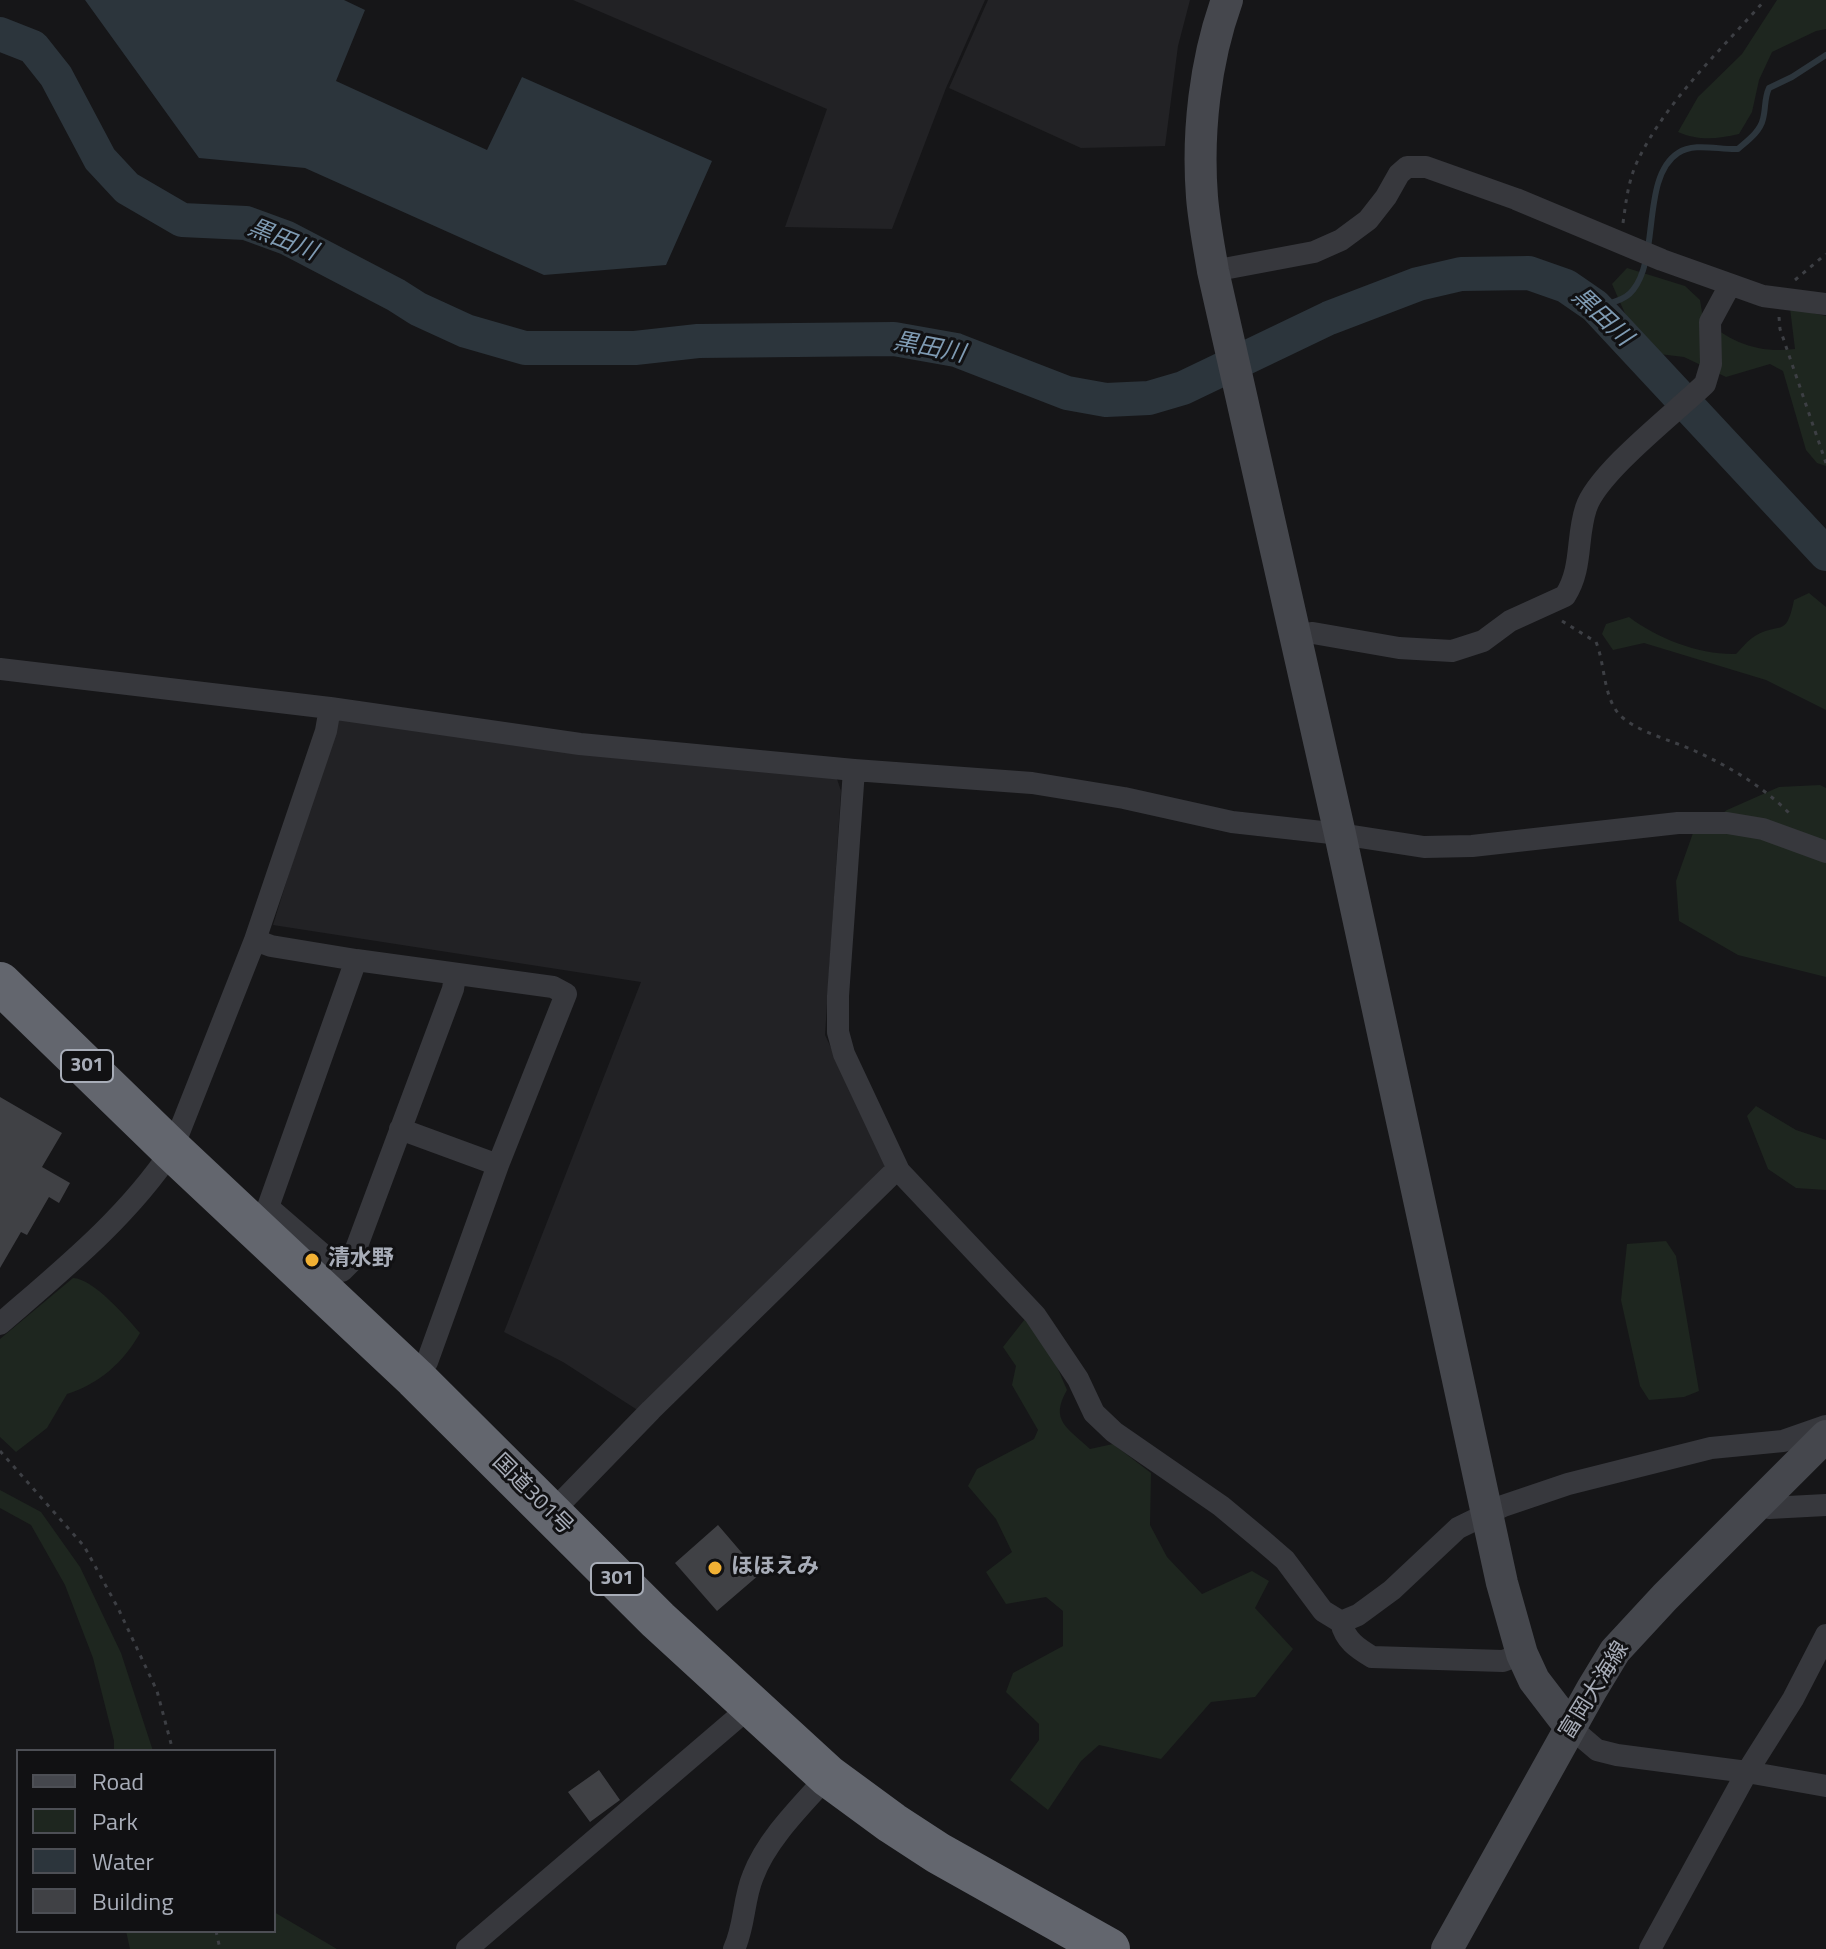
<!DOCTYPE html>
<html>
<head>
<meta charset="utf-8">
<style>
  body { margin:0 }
  #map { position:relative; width:1826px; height:1949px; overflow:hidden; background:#161618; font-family:"Titillium Web",sans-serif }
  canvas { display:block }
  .legend { position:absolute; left:16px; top:1749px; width:260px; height:184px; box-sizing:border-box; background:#111113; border:2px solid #4d4f55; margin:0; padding:10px 14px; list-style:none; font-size:24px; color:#a8adb8 }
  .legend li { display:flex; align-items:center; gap:16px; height:40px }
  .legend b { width:40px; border:2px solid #4d4f55 }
</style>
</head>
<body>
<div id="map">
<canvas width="1826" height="1949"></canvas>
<ul class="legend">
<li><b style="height:10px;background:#45474d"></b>Road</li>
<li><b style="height:22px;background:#1e261f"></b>Park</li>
<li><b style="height:22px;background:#2c353c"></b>Water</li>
<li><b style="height:22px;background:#404145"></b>Building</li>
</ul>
</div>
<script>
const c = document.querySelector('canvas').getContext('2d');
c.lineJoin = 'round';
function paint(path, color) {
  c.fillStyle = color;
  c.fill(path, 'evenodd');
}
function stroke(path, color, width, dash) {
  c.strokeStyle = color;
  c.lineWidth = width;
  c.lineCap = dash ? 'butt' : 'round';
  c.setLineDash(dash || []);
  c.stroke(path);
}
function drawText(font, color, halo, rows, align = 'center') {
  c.font = font + ' "Titillium Web","Noto Sans JP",sans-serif';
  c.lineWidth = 6;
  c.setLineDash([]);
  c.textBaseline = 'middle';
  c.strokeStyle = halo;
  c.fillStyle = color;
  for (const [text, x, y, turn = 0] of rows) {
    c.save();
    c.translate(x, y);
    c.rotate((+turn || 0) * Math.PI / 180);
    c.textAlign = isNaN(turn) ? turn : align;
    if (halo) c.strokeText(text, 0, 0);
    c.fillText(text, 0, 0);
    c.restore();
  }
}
paint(new Path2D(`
  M573,0H985L946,88L892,229L785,227L827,109Z
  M988,0H1190L1178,46L1165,146L1081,148L949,88Z
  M338,714L837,779L841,791L825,1035L886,1162L882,1174L639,1411L563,1362L504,1332L641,982L273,925Z`), '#222225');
paint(new Path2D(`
  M1777,0H1826V29L1816,31L1772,52L1759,80L1752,112L1739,134C1717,139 1699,141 1678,132L1698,97L1742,54Z
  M1627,268L1685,286L1700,300L1703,319C1730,342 1759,354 1795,349L1790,308L1826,316V466L1817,463L1806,450L1783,371L1770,364L1726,377L1684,357L1659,354L1631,327L1612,284Z
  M1809,593L1826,607V710L1766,680L1644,643L1613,650L1602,634L1606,624L1629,617C1658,639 1700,655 1736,654C1742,648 1748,640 1755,636C1781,621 1786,639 1794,600Z
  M1820,785L1826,788V977L1738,955L1679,921L1676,881L1693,833L1727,810L1779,787Z
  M1756,1106L1796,1130L1826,1140V1190L1796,1188L1768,1169L1747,1116Z
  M1666,1241L1676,1256L1699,1391L1684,1397L1649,1400L1640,1386L1621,1300L1627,1244Z
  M73,1278C94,1279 126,1317 140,1333C124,1362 99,1384 67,1394L47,1428L16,1452L0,1437V1339Z
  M1025,1319L1051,1353L1067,1390C1049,1421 1068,1428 1090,1449L1113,1444L1151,1473L1150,1525L1167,1557L1202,1594L1252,1571L1269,1581L1255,1608L1293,1649L1255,1697L1211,1702L1161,1759L1099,1745L1081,1761L1048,1810L1010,1780L1039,1740V1724L1006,1692L1013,1673L1063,1646V1611L1046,1597L1006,1604L986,1572L1012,1552L996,1519L968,1486L977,1469L1034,1439L1038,1430L1012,1385L1016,1366L1003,1347Z
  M0,1490L41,1512L80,1567L121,1653L153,1751H114V1741L93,1658L65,1585L31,1525L0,1508Z
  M274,1912L337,1949H130L126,1931H274Z`), '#1e261f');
paint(new Path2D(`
  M85,0H344L365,10L336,81L487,150L522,77L712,161L666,265L544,275L305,168L199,158Z`), '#2c353c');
stroke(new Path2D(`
  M1595,306C1607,304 1625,301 1633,290C1660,257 1641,177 1678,153C1694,142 1719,150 1738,149C1747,141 1760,132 1763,119C1766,108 1764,99 1769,88L1792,77L1826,55`), '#2c353c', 6);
stroke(new Path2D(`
  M0,34L33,47L56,76L100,159L127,188L182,220L246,223L287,238L396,295L418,309L466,331L525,348H635L698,341L894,339L956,350L1067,393L1106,400L1149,398L1183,388L1329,318L1418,284L1461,274L1529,273L1566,286L1595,306L1826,554`), '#2c353c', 34);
paint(new Path2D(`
  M0,1097L62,1133L42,1167L70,1183L59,1203L49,1197L27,1235L21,1232L0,1268Z
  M718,1525L760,1574L717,1611L675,1563Z
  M599,1770L620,1800L590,1822L568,1792Z`), '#404145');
stroke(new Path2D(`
  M1623,223C1626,202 1628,182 1637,162C1666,101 1721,50 1765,0
  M1795,280L1826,254
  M1779,317L1780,329L1826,463
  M1562,621L1596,642C1605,664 1603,694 1618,713C1633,731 1674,741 1695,751C1732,768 1764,787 1792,816
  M0,1451L84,1546L118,1608L157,1691L173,1751
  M216,1931L220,1949`), '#3d3f44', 3, [4, 6]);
stroke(new Path2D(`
  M1213,271L1314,252L1341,240L1368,220L1386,197L1399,174L1407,167H1426L1516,199L1662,260L1763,296L1826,304
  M1295,635L1313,633L1399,648L1452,651L1483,641L1510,621L1565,596C1583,568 1576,538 1586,508C1597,473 1676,412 1705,384L1711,364L1710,322L1730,285
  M0,669L330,708L580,744L854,770L1032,783L1124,798L1232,822L1340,834L1424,847L1472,846L1678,823H1727L1763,829L1826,852
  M854,770L838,996V1032L844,1054L899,1171L1035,1315L1078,1379L1094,1413L1114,1432L1221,1506L1263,1541L1285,1560L1323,1611L1341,1622L1358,1615L1392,1590L1458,1528L1503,1506L1568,1484L1711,1448L1783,1441L1826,1426
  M255,940L271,946L356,960L553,987L566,994L498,1165L427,1362L415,1378
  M356,960L268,1207L342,1271L351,1262L453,989L455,975
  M400,1129L498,1165
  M0,1324C61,1271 127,1218 172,1150L255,940L326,731L330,708
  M1758,1504L1769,1508L1826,1505
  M551,1513L651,1410L891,1175L899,1171
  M1341,1622C1345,1640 1357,1648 1372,1657L1503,1661L1522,1654
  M1570,1727L1597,1750L1617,1755L1747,1772L1826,1786
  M467,1949L751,1706
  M734,1949C745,1926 743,1900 753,1876C767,1839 801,1806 828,1776
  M1650,1949L1747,1772L1793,1699L1826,1635`), '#37383d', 22);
stroke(new Path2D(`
  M1227,0C1205,61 1197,133 1202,197C1204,222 1209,247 1213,271L1340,834L1502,1583L1522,1654L1534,1680L1570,1727
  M1447,1949L1592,1689L1615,1651L1665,1597L1826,1436`), '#45474d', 32);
stroke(new Path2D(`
  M0,983L172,1150L415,1378L658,1620L828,1776L892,1823L938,1853L1109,1949`), '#63666e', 42);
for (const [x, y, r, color] of [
  [312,1260,8,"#f2b134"],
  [715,1568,8,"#f2b134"]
]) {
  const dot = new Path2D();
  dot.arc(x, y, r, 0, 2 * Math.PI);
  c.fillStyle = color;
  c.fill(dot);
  stroke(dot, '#111113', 3);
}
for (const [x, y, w] of [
  [87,1066,52],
  [617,1579,52]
]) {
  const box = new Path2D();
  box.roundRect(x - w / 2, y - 16, w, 32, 6);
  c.fillStyle = '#111113';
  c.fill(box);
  stroke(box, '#a8adb8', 2);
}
drawText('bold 20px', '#a8adb8', null, [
  ["301",87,1066],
  ["301",617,1579]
]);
drawText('bold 22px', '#a8adb8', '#111113', [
  ["清水野",328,1260],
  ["ほほえみ",731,1568]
], 'left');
drawText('22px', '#a8adb8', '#111113', [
  ["国道301号",532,1495,45],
  ["富岡大海線",1595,1691,-58]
]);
drawText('italic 24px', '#7f9bb3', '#111113', [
  ["黒田川",282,241,22],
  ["黒田川",1601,318,43],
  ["黒田川",929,349,11]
]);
</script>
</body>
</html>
